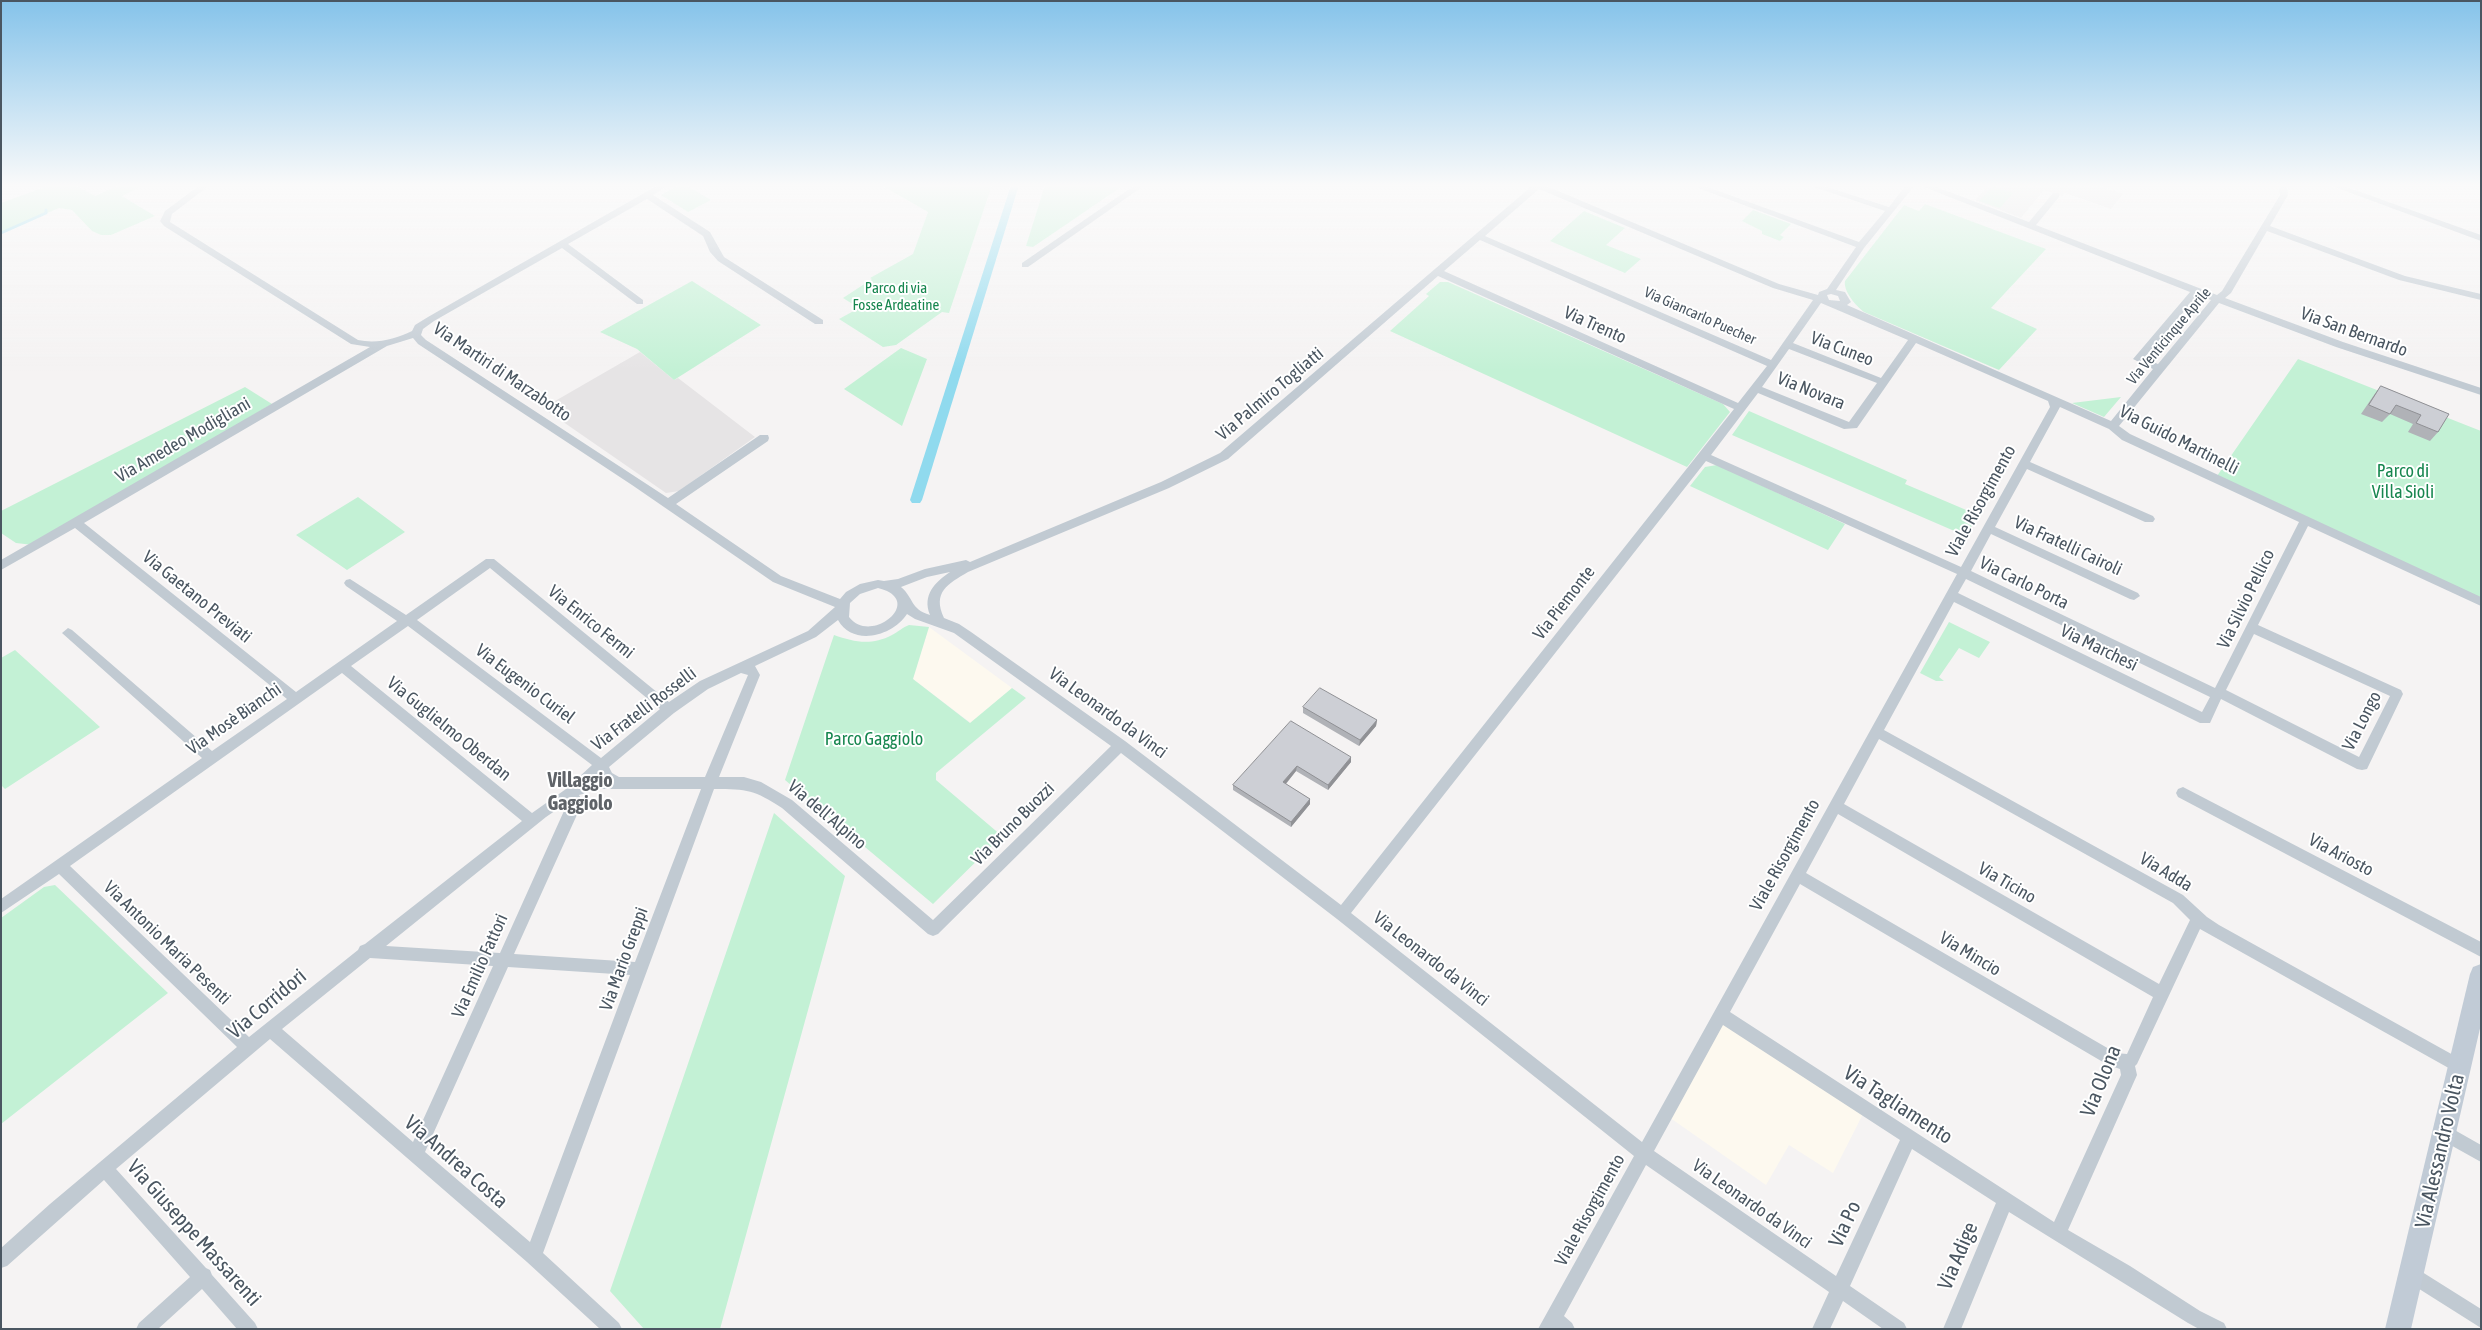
<!DOCTYPE html>
<html>
<head>
<meta charset="utf-8">
<style>
  body { margin:0 }
  #map { position:relative; width:2482px; height:1330px; overflow:hidden; background:#f5f3f3; font-family:"Asap Condensed",sans-serif }
  canvas { display:block }
  .frame { position:absolute; inset:0; border:2px solid #4a5661; pointer-events:none }
</style>
</head>
<body>
<div id="map">
<canvas width="2482" height="1330"></canvas>
<div class="frame"></div>
</div>
<script>
const c = document.querySelector('canvas').getContext('2d');
c.lineJoin = 'round';
function paint(path, color) {
  c.fillStyle = color;
  c.fill(path, 'evenodd');
}
function stroke(path, color, width, dash) {
  c.strokeStyle = color;
  c.lineWidth = width;
  c.lineCap = dash ? 'butt' : 'round';
  c.setLineDash(dash || []);
  c.stroke(path);
}
function drawText(font, color, halo, rows, align = 'center') {
  c.font = font + ' "Asap Condensed",sans-serif';
  c.lineWidth = 4;
  c.setLineDash([]);
  c.textBaseline = 'middle';
  c.strokeStyle = halo;
  c.fillStyle = color;
  for (const [text, x, y, turn = 0] of rows) {
    c.save();
    c.translate(x, y);
    c.rotate((+turn || 0) * Math.PI / 180);
    c.textAlign = isNaN(turn) ? turn : align;
    if (halo) c.strokeText(text, 0, 0);
    c.fillText(text, 0, 0);
    c.restore();
  }
}
paint(new Path2D(`
  M929,627L1012,688L971,723L913,679Z
  M1719,1017L1864,1112L1833,1173L1789,1145L1766,1185L1666,1115Z`), '#fdf9ef');
paint(new Path2D(`
  M1989,185H2098L2123,194L2111,209L2065,193L2062,196L2044,190L2021,218L1975,200Z
  M640,352L674,380L678,378L755,437L679,491L666,493L543,408Z`), '#e6e4e5');
paint(new Path2D(`
  M50,185H75L95,196L120,185H144L122,196L155,216L111,235H101L92,231L72,210L59,208L1,233V203Z
  M679,185H686L711,200L688,212L661,195Z
  M881,185H992L949,313L942,312L896,345L883,347L839,319L859,308L843,298L872,279L870,278L913,254L928,212Z
  M1045,185H1124L1033,247L1026,246Z
  M1993,186L2013,193L2000,208L1979,201Z
  M1925,204L2046,249L1991,308L2037,329L1999,370L1864,312C1856,306 1843,291 1845,281L1904,205L1919,211Z
  M1753,210L1791,224L1780,235L1784,237L1780,241L1762,234V231L1742,221Z
  M1584,211L1625,228L1606,245L1641,259L1625,273L1550,241Z
  M692,281L761,325L674,380L637,349L600,332Z
  M1440,282H1448L1723,404L1730,412L1687,467L1390,331L1429,296L1426,294Z
  M901,348L927,359L902,426L844,389Z
  M2298,359L2481,431V598L2217,476Z
  M245,387L272,404L33,545L16,543L1,533V511Z
  M2121,397L2104,417L2072,403Z
  M1749,411L1907,480L1905,484L1978,515L1966,536L1732,435Z
  M1717,465L1845,524L1828,550L1690,486L1705,467Z
  M358,497L405,532L347,570L296,535Z
  M1949,622L1990,642L1979,658L1959,648L1939,677L1944,681H1936L1920,673Z
  M909,625L929,627L913,679L970,723L1012,688L1026,698L936,773V780L1002,836L933,904L785,780L834,635C854,642 871,646 892,635C898,632 903,627 909,625Z
  M15,650L100,727L5,789L1,785V658Z
  M774,813L845,876L720,1329H644L610,1291Z
  M55,885L168,993L1,1124V918L44,887Z`), '#c3f1d5');
stroke(new Path2D(`
  M1,233L46,213V210`), '#90daee', 3);
paint(new Path2D(`
  M1011,185H1019L922,500L920,503H912L910,500Z`), '#90daee');
paint(new Path2D(`
  M1,185H6L1,188Z
  M200,185H210L172,214L170,222L358,340C377,344 395,339 412,331L415,325L428,317L658,185H668L653,195L710,232L724,257L823,320V324H815L718,261L710,252L703,236L647,199L568,244L643,300V304H637L562,248L434,321L423,329L421,335L426,340L668,498L760,435H768L769,438L768,441L676,504L781,576L840,599L846,592L860,584L878,580L884,581L898,579L925,569L966,560L970,562L1161,482L1220,453L1533,185H1544L1779,284L1818,295L1819,292L1827,289L1856,247L1690,185H1702L1859,242L1885,211L1808,185H1821L1889,207L1906,185H1915L1864,248L1836,290L1845,292L1851,302L1847,305L2111,421L2153,369L2133,359L2190,292L1919,185H1931L2029,222L2053,193H2059V197L2036,225L2217,295L2222,291L2280,195L2279,185H2287L2288,195L2270,226L2405,276L2481,294V300L2399,280L2267,231L2231,293L2225,298L2343,342L2481,388V395L2336,347L2219,303L2119,426L2130,434L2481,597V606L2308,526L2258,625L2401,690L2403,694L2367,769L2362,770L2357,769L2221,699L2210,723H2200L1954,602L1884,730L2183,895L2207,917L2219,925L2464,1061L2467,1066L2464,1071L2459,1073L2454,1071L2200,929L2137,1064L2135,1066L2137,1075L2068,1230L2130,1266L2200,1311L2224,1323L2227,1329H2199L2188,1323L2009,1212L1961,1329H1943L1996,1203L1912,1149L1850,1286L1904,1323L1907,1329H1883L1843,1301L1830,1329H1812L1829,1292L1646,1165L1564,1316L1572,1323L1575,1329H1538L1634,1156L1337,919L1121,753L938,934L933,936L928,934L782,808C754,790 748,789 714,789L543,1253L619,1323L622,1329H600L527,1262L270,1039L116,1169L206,1268L210,1270L212,1275L255,1323L258,1329H237L202,1289L158,1329H136L139,1323L190,1277L104,1180L7,1266L1,1268V1248L50,1204L237,1047L59,874L1,913V899L202,758L62,633L68,628L72,630L212,751L287,699L75,528L1,570V560L370,347L351,344L164,226L160,221L165,211ZM1539,189L1773,288L1813,300L1771,360L1485,236ZM1480,240L1767,366L1738,403L1444,271ZM1438,276L1734,409L1341,905L1125,741L971,632L959,624L944,618C932,592 948,584 968,572L1169,488L1228,459ZM1831,294L1838,296L1840,301L1829,300L1827,295ZM2198,295L2211,300L2158,364L2144,358ZM1821,303L1908,340L1881,378L1793,343ZM413,338L418,344L632,485L773,582L835,607L808,631L700,681L669,702L494,559H486L406,615L350,579L346,580L344,583L346,586L397,621L296,692L84,523L387,346ZM1916,343L2048,401L2050,407L1961,567L1711,455L1758,393L1844,429L1857,428ZM1789,349L1877,383L1849,422L1762,387ZM2060,407L2109,429L2122,440L2299,522L2215,688L1971,571L1991,534L2130,599L2134,600L2140,596L2138,593L1995,527L2027,469L2145,522H2153L2155,519L2153,516L2030,462ZM1706,461L1957,574L1642,1142L1351,913ZM490,568L660,709L601,758L417,620ZM950,572C935,582 922,595 930,615C910,609 914,598 901,587L927,577ZM1966,579L2210,697L2202,712L1958,593ZM878,588C927,600 871,646 849,617L850,603L860,594ZM907,614L915,619L954,633L1111,746L933,920L792,800L761,782L744,777H719L760,675L755,666L816,637L838,620C853,647 893,636 907,614ZM408,626L592,765L566,789L532,813L351,666ZM2254,634L2390,696L2359,757L2226,690ZM342,673L522,821L365,944L360,946L358,950L249,1037L70,866ZM741,673L748,675L705,777H619L612,773L609,767L674,713L708,689ZM1879,739L2173,903L2190,920L2159,984L1844,804ZM600,789H701L635,962L514,954L580,808L582,800L579,795ZM568,802L500,953L386,946L546,817ZM1838,814L2153,997L2127,1054L2116,1053L1806,873ZM1800,884L2108,1065L2120,1069L2121,1075L2054,1222L1730,1012ZM370,958L493,966L413,1142L282,1029ZM508,967L630,975L530,1242L425,1152ZM1723,1025L1900,1140L1836,1276L1654,1151Z
  M1135,185H1145L1028,267H1022V263Z
  M2329,185H2341L2481,235V241Z
  M2183,787L2481,942V957L2178,797L2176,793L2178,789Z
  M2444,1124L2481,1145V1162L2438,1138L2436,1132L2438,1126Z
  M2411,1265L2481,1309V1328L2405,1280L2402,1274L2405,1268Z`), '#c1cad2');
paint(new Path2D(`
  M2481,964V1024L2411,1329H2385L2470,974L2473,967Z`), '#c1cbd6');
paint(new Path2D(`
  M2381,386L2449,414L2438,432L2430,441L2408,432L2413,424L2390,414L2382,422L2361,414L2374,395Z
  M1303,707L1377,720L1376,726L1359,746L1303,713Z
  M1291,721L1351,762L1328,790L1296,771L1286,784L1310,799V804L1291,827L1233,790V785Z`), '#b0b2b7');
paint(new Path2D(`
  M1377,720L1376,726L1359,746L1360,740Z
  M1351,757V762L1328,790V785Z
  M1297,766L1296,771L1283,787V782Z
  M1310,799V804L1291,827V822Z`), '#909195');
const building = new Path2D(`
  M2381,386L2449,414L2438,432L2416,423L2421,415L2396,405L2390,414L2369,405Z
  M1320,688L1377,720L1360,740L1303,707Z
  M1291,721L1351,757L1328,785L1297,766L1283,782L1310,799L1291,822L1233,785Z`);
paint(building, '#cdcfd5');
stroke(building, '#909195', 1);
const sky = c.createLinearGradient(0, 0, 0, 371);
sky.addColorStop(0, '#85c3ea');
sky.addColorStop(0.5, '#fafafa');
sky.addColorStop(1, '#fafafa00');
c.fillStyle = sky;
c.fillRect(0, 0, 2482, 371);
drawText('15px', '#17864f', '#fff', [
  ["Parco di via",896,288],
  ["Fosse Ardeatine",896,305]
]);
drawText('15px', '#4a5661', '#fff', [
  ["Via Giancarlo Puecher",1700,316,24],
  ["Via Venticinque Aprile",2169,336,-50]
]);
drawText('18px', '#4a5661', '#fff', [
  ["Via Trento",1595,325,24],
  ["Via San Bernardo",2354,332,20],
  ["Via Cuneo",1842,349,21],
  ["Via Martiri di Marzabotto",502,372,34],
  ["Via Novara",1811,391,22],
  ["Via Palmiro Togliatti",1270,394,-40],
  ["Via Amedeo Modigliani",183,440,-30],
  ["Via Guido Martinelli",2179,440,27],
  ["Viale Risorgimento",1981,501,-61],
  ["Via Fratelli Cairoli",2068,546,25],
  ["Via Carlo Porta",2024,583,26],
  ["Via Gaetano Previati",197,597,39],
  ["Via Silvio Pellico",2246,599,-64],
  ["Via Piemonte",1564,603,-52],
  ["Via Enrico Fermi",591,622,39],
  ["Via Marchesi",2099,648,26],
  ["Via Eugenio Curiel",525,684,37],
  ["Via Fratelli Rosselli",644,709,-37],
  ["Via Leonardo da Vinci",1108,713,36],
  ["Via Mosè Bianchi",234,719,-35],
  ["Via Longo",2362,721,-63],
  ["Via Guglielmo Oberdan",449,729,39],
  ["Via dell'Alpino",827,815,40],
  ["Via Bruno Buozzi",1013,824,-45],
  ["Viale Risorgimento",1785,855,-61],
  ["Via Ariosto",2341,855,28],
  ["Via Adda",2166,872,31],
  ["Via Ticino",2007,883,30],
  ["Via Antonio Maria Pesenti",167,943,44],
  ["Via Mincio",1970,954,31],
  ["Via Mario Greppi",624,959,-70],
  ["Via Leonardo da Vinci",1431,959,38],
  ["Via Emilio Fattori",480,966,-66],
  ["Via Leonardo da Vinci",1752,1204,35],
  ["Viale Risorgimento",1590,1210,-61]
]);
drawText('18px', '#17864f', '#fff', [
  ["Parco di",2403,471],
  ["Villa Sioli",2403,492],
  ["Parco Gaggiolo",874,739]
]);
drawText('bold 20px', '#5f6368', '#fff', [
  ["Villaggio",580,781],
  ["Gaggiolo",580,804]
]);
drawText('21px', '#4a5661', '#fff', [
  ["Via Corridori",267,1004,-40],
  ["Via Olona",2101,1081,-68],
  ["Via Tagliamento",1898,1105,33],
  ["Via Alessandro Volta",2440,1151,-77],
  ["Via Andrea Costa",456,1162,41],
  ["Via Po",1845,1224,-65],
  ["Via Giuseppe Massarenti",194,1233,48],
  ["Via Adige",1958,1256,-67]
]);
</script>
</body>
</html>
